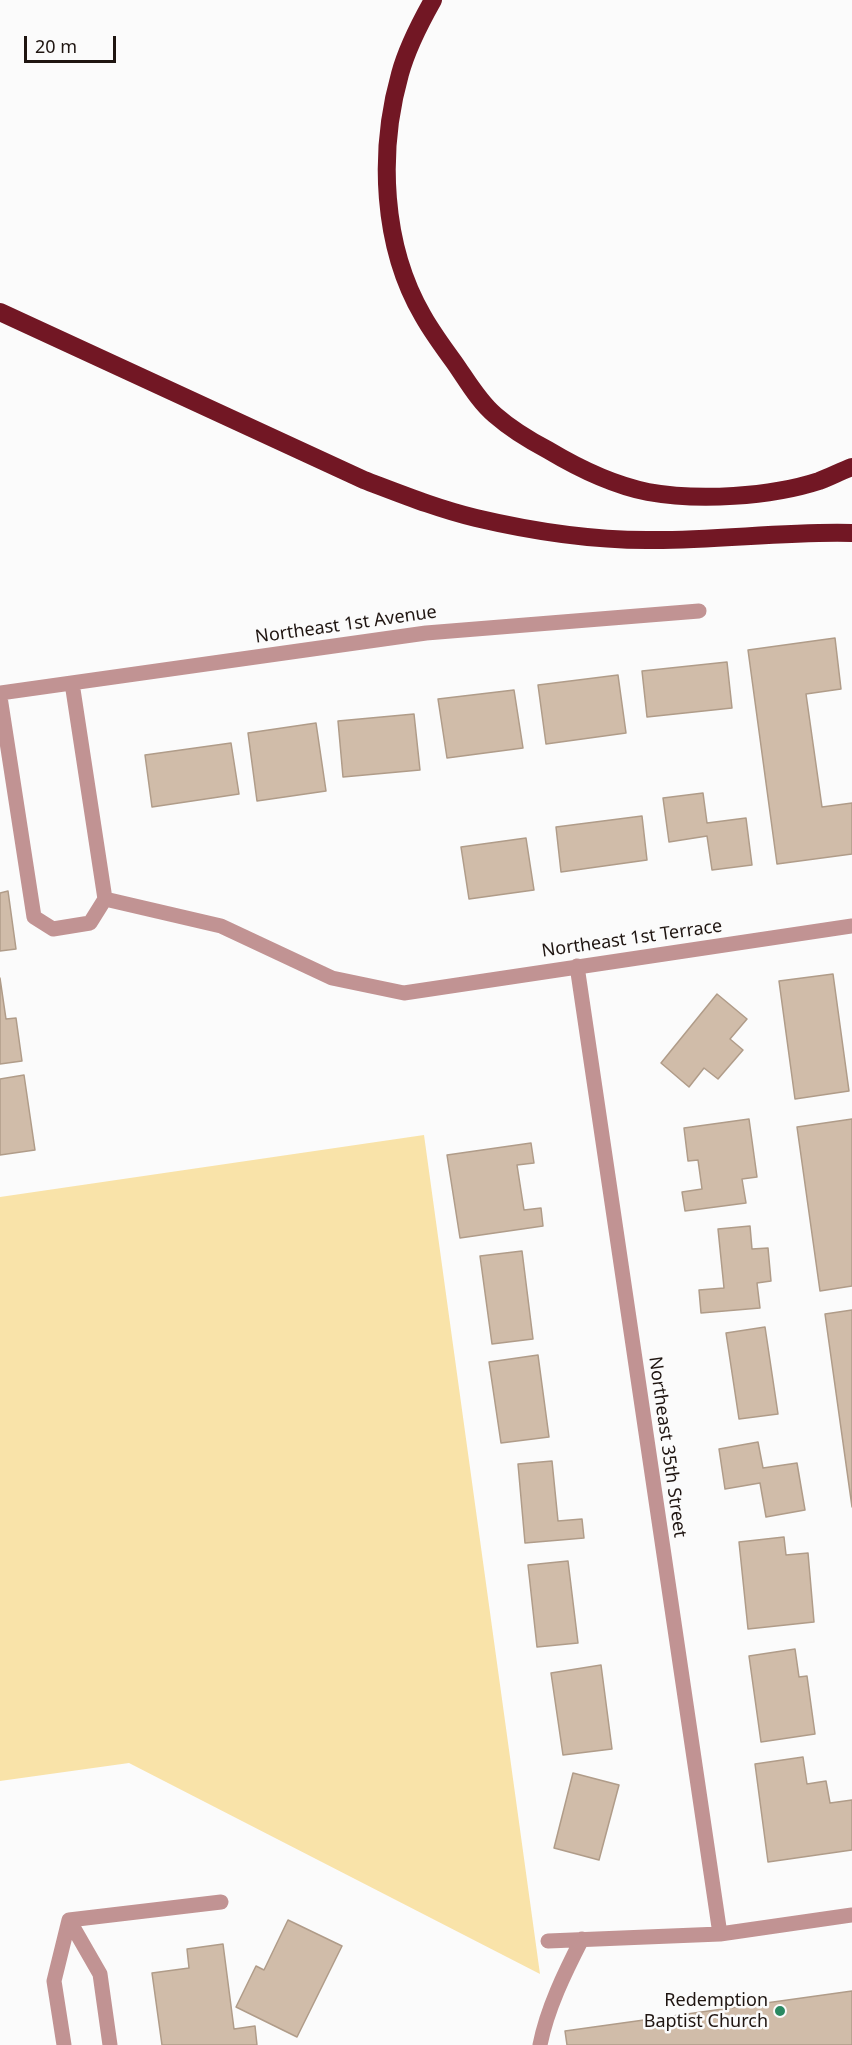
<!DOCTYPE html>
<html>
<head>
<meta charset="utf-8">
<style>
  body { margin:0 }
  #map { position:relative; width:852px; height:2045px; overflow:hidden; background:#fbfbfb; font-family:"Noto Sans",sans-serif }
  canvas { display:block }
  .scale { position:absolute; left:24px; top:36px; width:92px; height:27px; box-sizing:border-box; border:3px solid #1f1511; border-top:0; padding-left:8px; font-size:18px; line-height:21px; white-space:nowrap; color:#1f1511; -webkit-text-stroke:4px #fbfbfb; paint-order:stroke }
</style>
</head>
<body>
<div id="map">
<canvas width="852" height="2045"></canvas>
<div class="scale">20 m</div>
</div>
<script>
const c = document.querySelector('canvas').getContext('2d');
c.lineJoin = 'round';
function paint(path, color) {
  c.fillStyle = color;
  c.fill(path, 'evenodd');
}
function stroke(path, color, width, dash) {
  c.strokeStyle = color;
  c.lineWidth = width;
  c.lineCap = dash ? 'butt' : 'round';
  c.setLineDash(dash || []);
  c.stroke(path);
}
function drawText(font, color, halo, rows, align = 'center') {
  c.font = font + ' "Noto Sans",sans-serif';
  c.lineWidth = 5;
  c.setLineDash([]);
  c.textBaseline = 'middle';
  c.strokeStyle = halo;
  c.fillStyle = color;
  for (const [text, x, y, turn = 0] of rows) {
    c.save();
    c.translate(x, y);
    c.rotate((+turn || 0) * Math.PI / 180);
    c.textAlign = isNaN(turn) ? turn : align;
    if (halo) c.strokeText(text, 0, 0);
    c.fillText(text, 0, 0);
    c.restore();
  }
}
paint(new Path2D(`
  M424,1135L540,1974L129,1763L0,1781V1197Z`), '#f9e3a9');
const building = new Path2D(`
  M835,638L841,689L806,694L822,807L852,803V854L777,864L748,650Z
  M727,662L732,708L647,717L642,671Z
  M618,675L626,733L546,744L538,685Z
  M514,690L523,748L447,758L438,699Z
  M414,714L420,770L343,777L338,721Z
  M316,723L326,791L257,801L248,733Z
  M231,743L239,794L152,807L145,755Z
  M703,793L707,823L746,818L752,865L712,870L707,836L669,842L663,798Z
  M642,816L647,860L561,872L556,827Z
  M526,838L534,890L469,899L461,847Z
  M8,891L16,949L0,951V893Z
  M833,974L849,1091L795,1099L779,981Z
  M0,978L6,1019L16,1018L22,1061L0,1064Z
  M717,994L747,1019L730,1039L743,1050L718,1079L704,1068L689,1087L661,1063Z
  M24,1075L35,1150L0,1155V1079Z
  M749,1119L757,1177L742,1179L746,1203L685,1211L682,1192L702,1189L698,1160L688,1161L684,1128Z
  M852,1119V1286L820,1291L797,1127Z
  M531,1143L534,1163L517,1165L524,1210L541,1208L543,1226L460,1238L447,1155Z
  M750,1226L752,1249L768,1248L771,1281L757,1283L760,1308L701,1313L699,1290L724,1288L718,1229Z
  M522,1251L533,1339L492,1344L480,1256Z
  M852,1310V1507L825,1314Z
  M765,1327L778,1414L739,1419L726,1333Z
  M538,1355L549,1437L501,1443L489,1362Z
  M758,1442L763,1468L797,1463L805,1510L766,1517L760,1483L725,1489L719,1449Z
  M552,1461L558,1521L582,1519L584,1538L525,1543L518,1464Z
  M784,1537L786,1555L808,1553L814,1622L748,1629L739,1542Z
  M568,1561L578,1643L537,1647L528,1565Z
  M795,1649L799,1677L807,1676L815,1734L761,1742L749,1656Z
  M601,1665L612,1749L563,1755L551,1673Z
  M803,1757L807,1784L826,1781L830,1803L852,1800V1850L768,1862L755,1764Z
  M573,1773L619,1785L599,1860L554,1848Z
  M288,1920L342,1946L297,2037L236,2007L256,1966L264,1970Z
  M223,1944L234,2029L255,2026L257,2045H162L152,1973L189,1968L187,1949Z
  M852,1991V2045H567L565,2031Z`);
paint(building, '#d0bca9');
stroke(building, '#b09c89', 1.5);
stroke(new Path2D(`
  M0,693L426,633L699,611
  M0,697L34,917L53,929L90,923L105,899L72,683
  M105,899L221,926L332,978L404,993L852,926
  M577,966L720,1934
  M69,1920L221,1902
  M548,1941L720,1934L852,1915
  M64,2045L54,1981L69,1920L100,1974L110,2045
  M540,2045C547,2009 565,1972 582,1939`), '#c19393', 15);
stroke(new Path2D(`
  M433,0C420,23 407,48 400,74C378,152 382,246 423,316C432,332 443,347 454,362C466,379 479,402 495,415C511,429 529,440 548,450C578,468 613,485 648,492C698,501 770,497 819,481C830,477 841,471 852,467
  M0,312L364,480C401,494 438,509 476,518C531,531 591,540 647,540C716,541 784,531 852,533`), '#721724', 18);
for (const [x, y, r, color] of [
  [780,2011,6,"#298962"]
]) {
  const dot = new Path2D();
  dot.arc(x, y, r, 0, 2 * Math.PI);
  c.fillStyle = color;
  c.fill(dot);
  stroke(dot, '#fbfbfb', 2);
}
drawText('18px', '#1f1511', '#fbfbfb', [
  ["Northeast 1st Avenue",346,625,-8],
  ["Northeast 1st Terrace",632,939,-8],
  ["Northeast 35th Street",667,1447,82]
]);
drawText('18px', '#1f1511', '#fbfbfb', [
  ["Redemption",768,2001],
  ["Baptist Church",768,2022]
], 'right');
</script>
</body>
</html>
